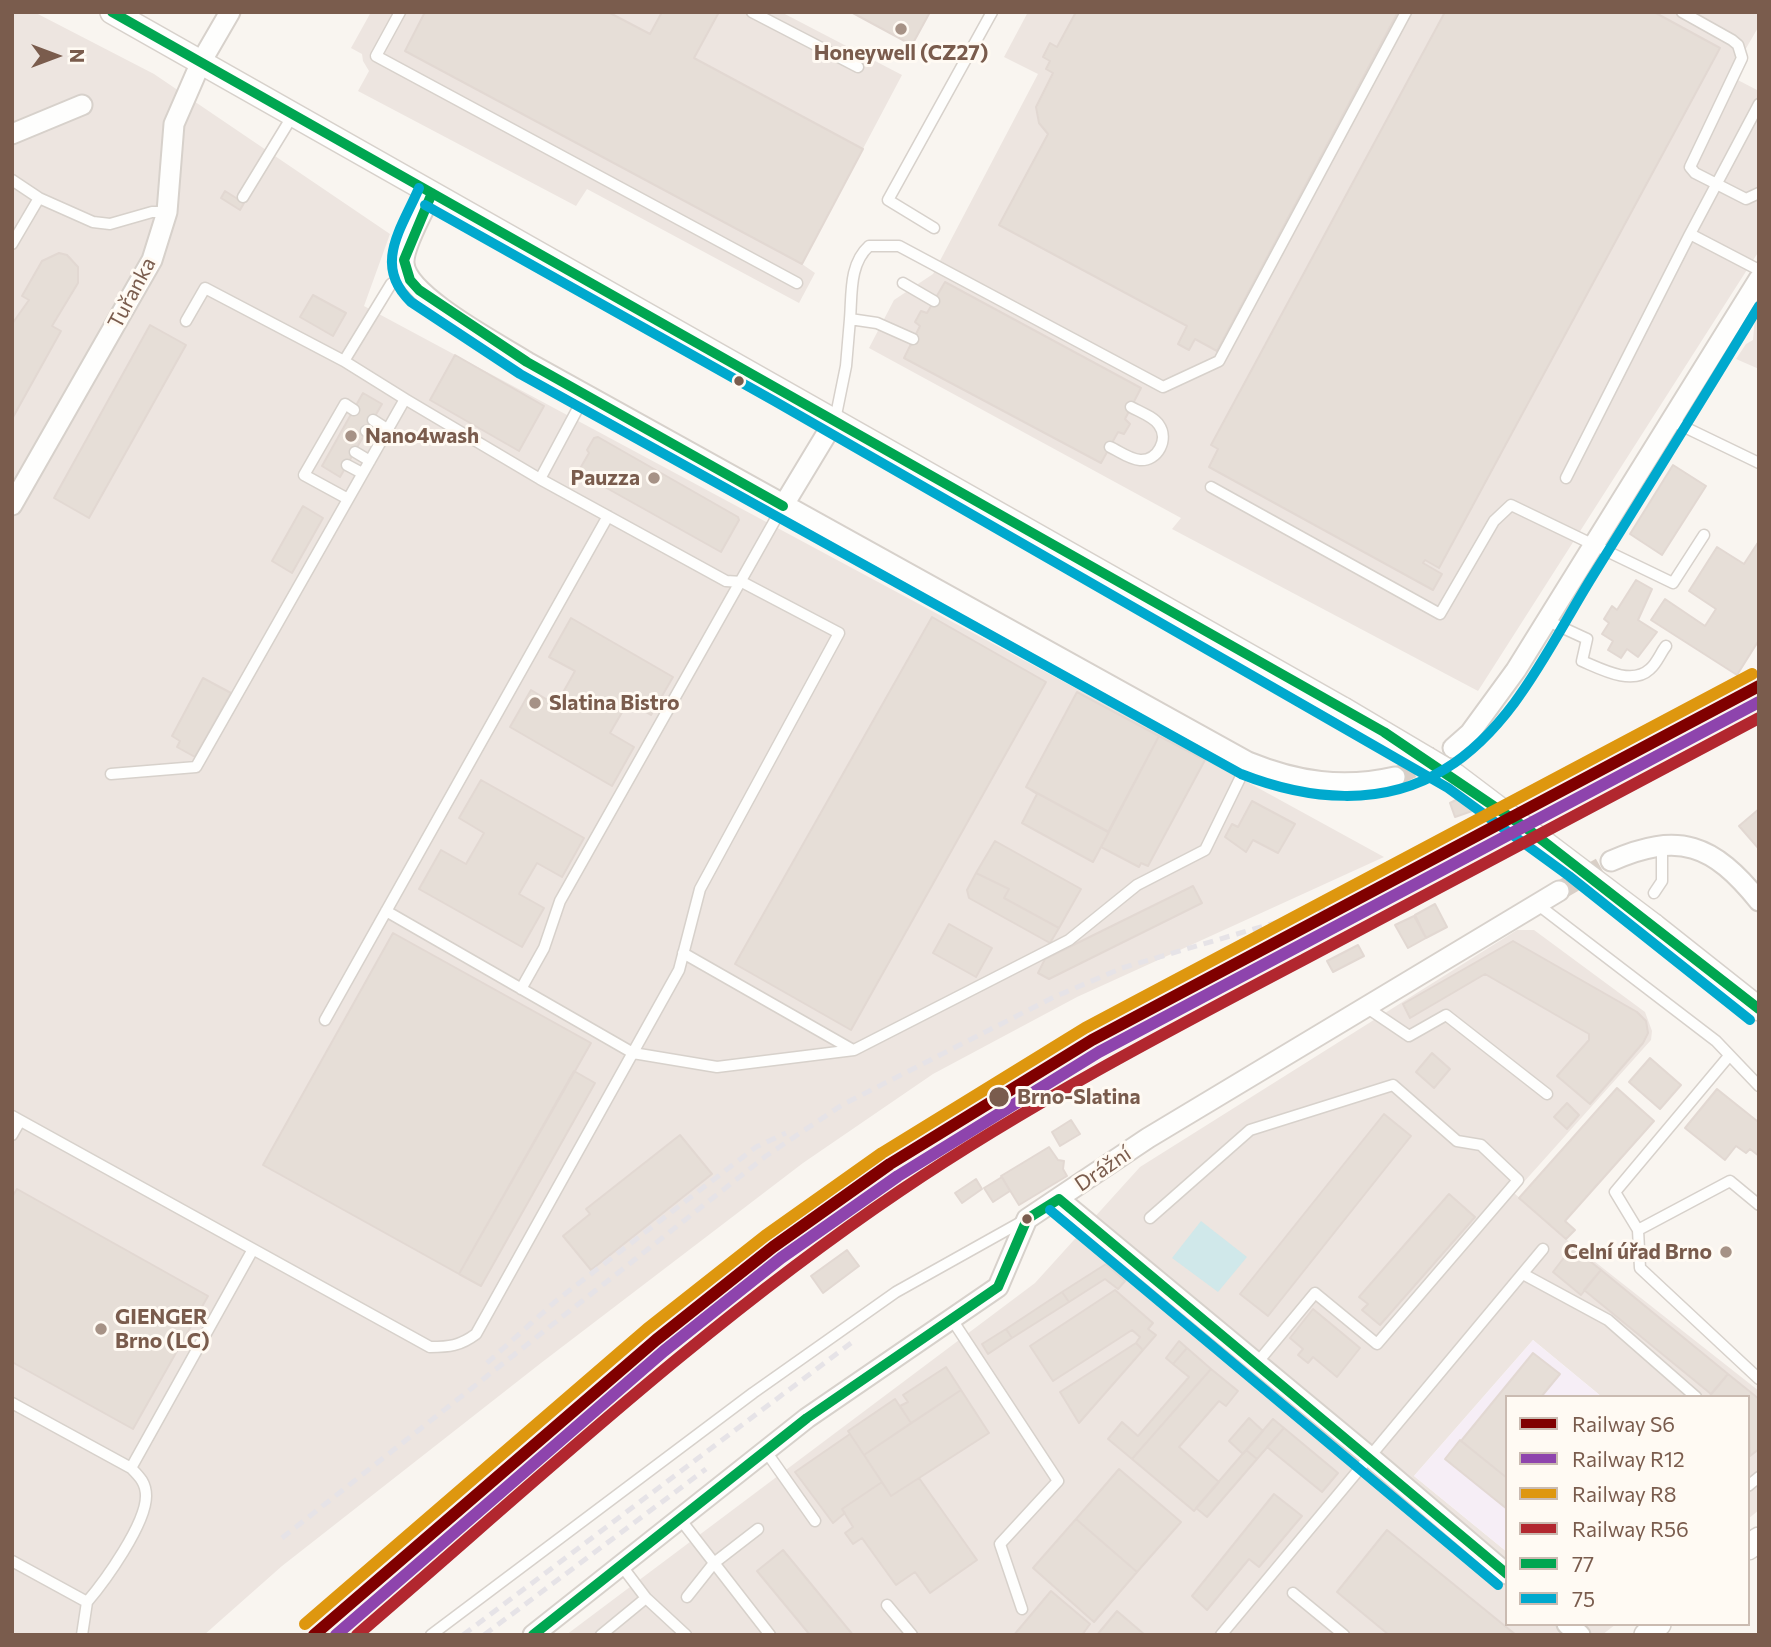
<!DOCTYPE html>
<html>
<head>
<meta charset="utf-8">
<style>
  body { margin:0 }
  #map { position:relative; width:1771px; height:1647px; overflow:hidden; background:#f9f5f0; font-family:Commissioner,sans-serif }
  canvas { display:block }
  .frame { position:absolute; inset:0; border:14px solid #7a5c4d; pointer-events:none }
  .legend { position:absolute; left:1505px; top:1395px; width:245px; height:231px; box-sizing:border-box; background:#fffaf3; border:2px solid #cabbb1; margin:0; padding:9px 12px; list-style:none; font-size:21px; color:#7a5c4d }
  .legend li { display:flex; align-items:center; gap:14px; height:35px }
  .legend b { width:35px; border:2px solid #cabbb1 }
  .north { position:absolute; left:21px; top:21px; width:70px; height:70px; -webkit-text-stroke:5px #fffaf3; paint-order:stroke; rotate:90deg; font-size:19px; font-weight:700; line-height:28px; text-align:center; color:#7a5c4d }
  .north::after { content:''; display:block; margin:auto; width:24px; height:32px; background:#7a5c4d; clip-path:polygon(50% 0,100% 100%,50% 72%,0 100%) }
</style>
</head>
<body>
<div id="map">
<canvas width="1771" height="1647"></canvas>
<div class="frame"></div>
<ul class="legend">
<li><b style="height:9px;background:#800000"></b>Railway S6</li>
<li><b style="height:9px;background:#8e44ad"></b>Railway R12</li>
<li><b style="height:9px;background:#de970f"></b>Railway R8</li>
<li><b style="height:9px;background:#b2272f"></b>Railway R56</li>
<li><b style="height:9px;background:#00a651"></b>77</li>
<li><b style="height:9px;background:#00a9ce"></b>75</li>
</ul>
<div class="north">N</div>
</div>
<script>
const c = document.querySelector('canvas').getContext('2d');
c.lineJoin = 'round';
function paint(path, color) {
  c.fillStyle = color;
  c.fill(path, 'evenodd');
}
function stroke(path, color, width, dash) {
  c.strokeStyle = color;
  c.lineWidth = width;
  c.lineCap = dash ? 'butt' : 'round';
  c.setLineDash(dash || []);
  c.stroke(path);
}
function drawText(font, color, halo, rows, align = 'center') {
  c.font = font + ' Commissioner,sans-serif';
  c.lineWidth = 6;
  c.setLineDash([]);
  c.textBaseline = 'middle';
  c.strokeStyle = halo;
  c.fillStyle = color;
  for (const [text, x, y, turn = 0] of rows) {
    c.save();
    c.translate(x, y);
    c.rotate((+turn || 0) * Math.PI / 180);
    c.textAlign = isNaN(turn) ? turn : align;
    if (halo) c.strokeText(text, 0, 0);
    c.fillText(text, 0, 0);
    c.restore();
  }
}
paint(new Path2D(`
  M12,12H34L154,74L390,234L364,306L1096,699L1384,857L1077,997L933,1074L803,1163L541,1363L282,1566L204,1635H12Z
  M371,12H781L902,75L802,264L815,273L799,303L587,189L576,206L358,91L369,71L363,61L362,54L351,48Z
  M1028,12H1759V26L1730,76L1759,91V251L1478,691L1172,529L1181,518L869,348L894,300L933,274L1038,74L1004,57Z
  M1759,311V369L1736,359L1746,344L1753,340L1755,317Z
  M1517,930H1534L1645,1012L1652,1031L1651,1040L1514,1193L1566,1239L1759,1391V1510L1748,1519V1397H1602L1533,1340L1414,1476L1507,1552V1624H1616L1602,1635H566L1035,1283L1140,1167Z`), '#ede5e0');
paint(new Path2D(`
  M1533,1340L1602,1397H1507V1552L1414,1476Z`), '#f6eef6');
paint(new Path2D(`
  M1201,1221L1247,1257L1218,1292L1172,1258Z`), '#d0e8ea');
const building = new Path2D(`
  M425,12H608L650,34L662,12H719L694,58L863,149L802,264L405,51Z
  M851,12H930L912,45Z
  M1076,12H1398L1217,351L1195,339L1189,350L1178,344L1187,326L999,225L1048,134L1039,123L1036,107L1053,73L1046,69L1050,61L1043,57L1050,43L1057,47Z
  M1445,12H1654L1720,48L1439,568L1425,560L1423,563L1442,574L1433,590L1209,467L1218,449L1211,445Z
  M225,191L244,203L240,210L221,198Z
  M59,253L67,255L78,267V283L52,326L61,331L12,419V324L29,300L22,296L42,261Z
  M945,282L1141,388L1125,419L1130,424L1124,434L1118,432L1101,463L904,358L920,326L915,322L921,311L927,313Z
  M313,295L346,313L333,336L300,317Z
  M150,325L186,345L89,518L54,498Z
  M455,355L544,406L519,451L430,400Z
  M363,393L382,404L340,477L322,466Z
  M598,437L738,517L739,520L721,552L578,472L589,453L587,450L594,438Z
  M1673,465L1706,486L1662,555L1630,534Z
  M303,506L323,518L292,573L272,561Z
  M1759,541V640L1737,675L1651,620L1665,599L1705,626L1716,609L1689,591L1717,547L1744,564Z
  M1636,580L1652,589L1638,620L1657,632L1638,657L1627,649L1621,658L1608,650L1613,641L1602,634L1609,623L1604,619L1612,606L1617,610Z
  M932,617L1046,682L851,1030L735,964Z
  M571,618L673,677L651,715L628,702L610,733L634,747L612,786L510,727L531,690L556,705L575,671L549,657Z
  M203,678L231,693L195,757L177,747L180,741L172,736Z
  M1077,692L1159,736L1108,832L1026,787Z
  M1159,736L1205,760L1148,866L1141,863L1139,867L1101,847Z
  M481,780L584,838L562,877L537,863L519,894L544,908L522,947L419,889L441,850L466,864L484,833L459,818Z
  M1026,787L1109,832L1093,862L1022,823L1037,794Z
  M1471,792L1470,800L1475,810L1455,817L1450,803Z
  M1252,801L1295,824L1278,853L1253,840L1246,852L1225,837L1232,824L1238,827Z
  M1759,809V849L1739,826Z
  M995,841L1081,889L1059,928L1004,898L1009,889L976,873Z
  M976,873L1009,889L1004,898L1059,928L1050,943L969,898L967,890Z
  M1193,886L1202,903L1049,979L1038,973L1045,959Z
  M1435,904L1447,927L1426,938L1415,915Z
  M1414,916L1426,938L1408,948L1395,925Z
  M949,924L992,948L976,977L933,953Z
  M393,933L591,1043L459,1274L263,1165Z
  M1513,941L1637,1012L1646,1021L1648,1033L1643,1043L1590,1104L1557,1076L1589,1040V1034L1485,974L1410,1018L1403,1004Z
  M1358,945L1364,956L1333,972L1327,961Z
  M1432,1053L1450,1069L1434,1088L1416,1072Z
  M1650,1058L1681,1085L1660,1109L1629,1082Z
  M574,1071L595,1083L481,1286L459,1274Z
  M1617,1088L1654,1121L1565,1221L1575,1230L1566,1239L1519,1198Z
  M1717,1089L1757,1121L1759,1119V1156L1750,1149L1746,1153L1736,1146L1725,1160L1685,1128Z
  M1567,1103L1579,1115L1567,1129L1554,1117Z
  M1384,1114L1411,1136L1268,1316L1240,1294Z
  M1071,1120L1080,1134L1060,1146L1052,1132Z
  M680,1135L712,1174L591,1270L563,1236L590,1214L586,1209Z
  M1049,1147L1058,1160L1064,1161L1063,1169L1067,1176L1019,1205L1001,1176Z
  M1002,1177L1010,1191L993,1202L984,1188Z
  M976,1179L982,1189L962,1203L955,1193Z
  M17,1189L208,1296L133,1429L12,1362V1197Z
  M1449,1194L1475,1217L1380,1325L1362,1310L1368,1304L1359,1297Z
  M1572,1247L1601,1270L1581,1295L1553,1272Z
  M847,1250L859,1266L823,1293L811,1276Z
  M1106,1264L1125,1281L1118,1289L1105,1279L1069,1302L1062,1292Z
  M1601,1270L1728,1374L1711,1394L1584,1290Z
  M1115,1290L1153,1323L1148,1329L1156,1335L1143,1350L1136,1343L1140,1337L1132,1330L1053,1381L1030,1346Z
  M1062,1292L1069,1302L1012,1338L1006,1329Z
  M1313,1309L1360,1348L1337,1377L1313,1357L1308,1363L1298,1355L1303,1349L1290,1338Z
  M1006,1329L1012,1338L988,1354L982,1344Z
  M1179,1341L1187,1348L1173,1364L1166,1358Z
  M1136,1343L1143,1350L1079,1423L1060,1392Z
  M1187,1348L1211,1369L1132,1459L1108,1439L1122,1422L1138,1436L1189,1377L1173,1364Z
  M1533,1353L1560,1374L1541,1397H1507V1478L1461,1441Z
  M946,1367L961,1390L911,1423L900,1406L908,1402L903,1395Z
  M1211,1369L1238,1391L1226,1406L1219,1401L1179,1447L1219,1482L1194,1511L1132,1459Z
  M1728,1374L1759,1399V1449L1750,1456L1748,1397H1709Z
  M961,1390L989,1433L891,1496L864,1455Z
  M895,1399L911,1423L864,1455L848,1431Z
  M1249,1418L1263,1431L1243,1454L1229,1441Z
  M1273,1419L1284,1428L1257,1459L1246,1450Z
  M1284,1428L1338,1473L1322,1492L1267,1447Z
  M850,1434L882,1482L842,1509L845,1513L833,1523L795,1472Z
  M1460,1440L1507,1478V1509L1445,1459Z
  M1246,1450L1257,1459L1207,1517L1196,1508Z
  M1119,1469L1181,1522L1137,1572L1076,1519Z
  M919,1478L977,1560L930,1593L915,1572L896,1585L862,1538L853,1544L845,1533L853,1527L842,1509L882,1482L891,1496Z
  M1274,1494L1302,1516L1259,1567L1249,1559L1207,1610L1192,1596Z
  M1076,1519L1137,1572L1094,1622L1033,1568Z
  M1387,1530L1516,1635H1389L1337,1592Z
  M783,1550L853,1635H810L757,1571Z
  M1051,1591L1090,1624L1082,1635H1014Z
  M1117,1611L1145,1635H1097Z`);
paint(building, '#e6ded7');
stroke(building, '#e2d8d2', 2);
stroke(new Path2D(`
  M1395,777L1453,748
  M1559,891L1611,861`), '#d9cfc7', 19, [19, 10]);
const service = new Path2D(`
  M400,12L376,56L797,283
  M752,12L858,67
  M1682,12L1732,40L1738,45L1742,58L1690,167L1695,173L1746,199L1759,193
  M12,180L39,198L93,222L110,224L152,212H167
  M243,197L293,115
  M934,228L888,200L992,12
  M1690,234L1759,104
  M12,244L39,198
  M903,283L934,301
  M850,319C852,294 849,264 869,246H899L1163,387L1219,361L1406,12
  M186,321L205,288L344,361L405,399
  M344,361L391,284L407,274
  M373,420L387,429
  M835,420L846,366L850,319L877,323L913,339
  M1672,421L1759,463
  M366,431L382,440
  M1110,447C1119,451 1129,459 1140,460C1158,461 1169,439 1159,425C1154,417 1140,412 1131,407
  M355,452L370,461
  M347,465L362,473
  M1566,478L1690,234L1759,270
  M540,479L585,395
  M1211,487L1440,614L1494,521L1511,505L1673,583L1704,535
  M348,499L304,475L345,404L354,410
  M1548,621L1587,639L1582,661C1601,669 1632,686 1650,669C1657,663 1661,652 1666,646
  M1654,893L1662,881V846
  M1537,904L1716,1041L1759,1086
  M386,911L633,1053L717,1067L854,1050L1069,940L1137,885L1205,850L1248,762
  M683,953L853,1050
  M521,989L544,948L560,901L783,506
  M1366,1007L1409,1036L1446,1015L1547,1094
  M325,1020L608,516
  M12,1116L430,1347C449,1347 460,1346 476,1334L679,970L700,889L839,633L742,582L726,581L540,479L405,399L196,767L111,774
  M12,1135L20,1121
  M1759,1205L1730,1181L1638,1230L1640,1268L1759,1379
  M1150,1218L1250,1130L1393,1085L1457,1141L1481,1145L1518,1180L1377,1344L1315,1293L1257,1363
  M1638,1230L1615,1192L1729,1056
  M1523,1274L1608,1320L1696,1397
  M951,1318L1058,1481L1000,1544L1022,1609
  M12,1403L131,1468C140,1477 146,1483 146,1496C146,1524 105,1581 87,1602L12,1561
  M765,1450L815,1521
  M131,1468L252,1251
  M1748,1486L1759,1477
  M680,1519L770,1635
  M621,1565L646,1598L686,1635
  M1293,1593L1344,1635
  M687,1597L714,1563L758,1529
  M887,1605L912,1635
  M82,1635L87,1602
  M431,1635L753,1393L896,1292L1023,1221
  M601,1635L646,1598
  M1221,1635L1543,1249`);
const minor = new Path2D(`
  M12,134L82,105
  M432,193C424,210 403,246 404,263C406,296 499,344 527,362L1248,762C1297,782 1343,789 1395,777
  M12,505L152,260L167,212L174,124L201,62L230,12
  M783,506L835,420
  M1453,748L1470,733L1516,670L1759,279
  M1611,861C1679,831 1713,844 1759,901
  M1059,1199L1369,1456L1507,1574
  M1567,1624L1580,1635
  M533,1635L807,1418L998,1287L1027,1219L1148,1138L1559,891`);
const tertiary = new Path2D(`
  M112,12L1343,709
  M1653,925L1759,1009
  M1748,1548L1759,1539
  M1646,1635L1659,1624`);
stroke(service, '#d7d1cb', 13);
stroke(minor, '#d7d1cb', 23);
stroke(tertiary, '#d7d1cb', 26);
stroke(service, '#fefefd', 10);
stroke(minor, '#fefefd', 19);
stroke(tertiary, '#fefefd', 23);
stroke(new Path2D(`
  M487,1363L557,1300L756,1147L786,1133
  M282,1538L766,1156L842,1105L1052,998L1122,968L1325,908
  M463,1635L851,1343
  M484,1635L706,1469`), '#e6e3e7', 5, [10, 7]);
const tertiaryBridge = new Path2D(`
  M1343,709L1456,776L1653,925`);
stroke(tertiaryBridge, '#d7d1cb', 26, []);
stroke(tertiaryBridge, '#fefefd', 23);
stroke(new Path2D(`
  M112,12L1384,732L1529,830L1759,1009
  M432,193L404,260L410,280L419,290L527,362L783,506
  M1059,1199L1507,1574
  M533,1635L807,1418L998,1287L1027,1219L1059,1199`), '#00a651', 10);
stroke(new Path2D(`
  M419,188C402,228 372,265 411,302L520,374L1241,774C1307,800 1383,808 1445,769C1514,727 1551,643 1592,577C1648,487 1704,397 1759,306
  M425,205L776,402L1448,788L1569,876L1750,1020
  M1050,1210L1498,1585`), '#00a9ce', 10);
stroke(new Path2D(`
  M314,1635L656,1340L773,1247L890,1164L1092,1040L1759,686`), '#800000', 12);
stroke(new Path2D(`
  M336,1635L664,1351L781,1258L898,1176L1099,1052L1759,702`), '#8e44ad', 12);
stroke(new Path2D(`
  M305,1624L647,1329L765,1236L882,1153L1085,1028L1752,674`), '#de970f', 12);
stroke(new Path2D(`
  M357,1635C535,1482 706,1322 900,1191C1029,1104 1166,1032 1303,960C1455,879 1607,798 1759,718`), '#b2272f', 12);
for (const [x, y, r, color] of [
  [901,29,7,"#a69286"],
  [739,381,6,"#7a5c4d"],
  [351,436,7,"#a69286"],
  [654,478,7,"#a69286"],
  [535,703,7,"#a69286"],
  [999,1097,11,"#7a5c4d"],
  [1027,1219,6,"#7a5c4d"],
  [1726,1252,7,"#a69286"],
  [101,1329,7,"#a69286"]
]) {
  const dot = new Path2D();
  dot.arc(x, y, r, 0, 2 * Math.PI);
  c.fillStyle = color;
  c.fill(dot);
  stroke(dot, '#fffaf3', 2.5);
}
drawText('bold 21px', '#7a5c4d', '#fffaf3', [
  ["Honeywell (CZ27)",901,53,"center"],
  ["Nano4wash",365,436],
  ["Pauzza",640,478,"right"],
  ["Slatina Bistro",549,703],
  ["Celní úřad Brno",1712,1252,"right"],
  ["GIENGER",115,1317],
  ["Brno (LC)",115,1341]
], 'left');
drawText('21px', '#7a5c4d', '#fffaf3', [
  ["Tuřanka",132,293,-62],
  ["Drážní",1103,1169,-34]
]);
drawText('bold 21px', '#7a5c4d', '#fffaf3', [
  ["Brno-Slatina",1017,1097]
], 'left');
</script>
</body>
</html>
